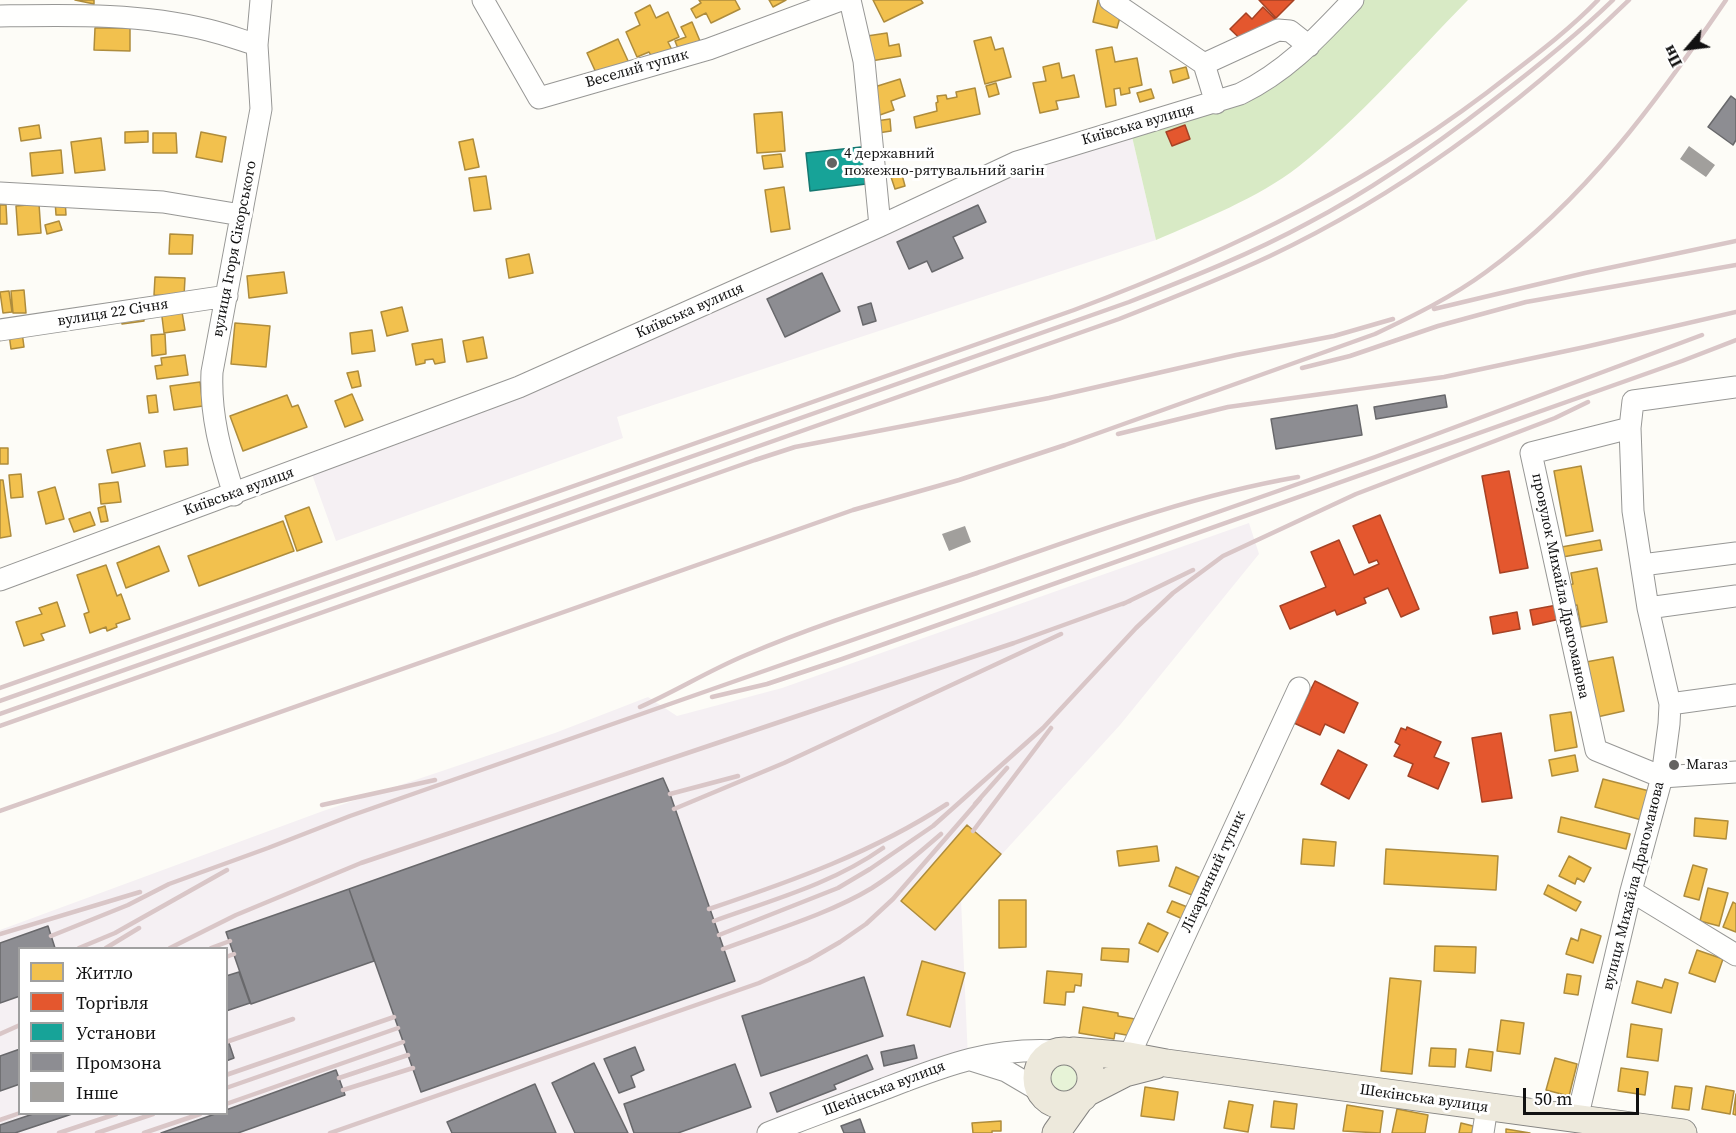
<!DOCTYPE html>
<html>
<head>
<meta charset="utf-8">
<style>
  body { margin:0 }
  #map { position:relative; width:1736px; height:1133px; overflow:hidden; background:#fdfcf7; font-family:"Source Serif 4",serif }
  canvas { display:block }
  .legend { position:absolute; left:18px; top:947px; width:210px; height:168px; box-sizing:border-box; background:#fff; border:2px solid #a0a0a0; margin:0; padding:8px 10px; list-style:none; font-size:18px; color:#111 }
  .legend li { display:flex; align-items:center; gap:12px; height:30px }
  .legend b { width:30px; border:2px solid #a0a0a0 }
  .north { position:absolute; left:1658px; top:18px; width:60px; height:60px; -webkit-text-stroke:4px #fff; paint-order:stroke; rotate:242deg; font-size:16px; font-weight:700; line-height:24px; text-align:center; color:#111 }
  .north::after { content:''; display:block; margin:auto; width:21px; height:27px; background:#111; clip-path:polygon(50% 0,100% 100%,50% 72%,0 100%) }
  .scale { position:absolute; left:1523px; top:1088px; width:116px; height:27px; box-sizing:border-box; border:3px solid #111; border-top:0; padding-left:8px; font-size:18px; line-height:21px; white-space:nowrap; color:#111; -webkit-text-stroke:4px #fff; paint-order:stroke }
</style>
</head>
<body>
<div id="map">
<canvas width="1736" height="1133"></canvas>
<ul class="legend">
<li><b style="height:16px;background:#f2c14e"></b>Житло</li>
<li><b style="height:16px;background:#e4572e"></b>Торгівля</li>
<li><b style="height:16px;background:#17a398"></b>Установи</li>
<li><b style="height:16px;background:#8d8d92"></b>Промзона</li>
<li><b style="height:16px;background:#a19f9c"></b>Інше</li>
</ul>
<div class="north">Пн</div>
<div class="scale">50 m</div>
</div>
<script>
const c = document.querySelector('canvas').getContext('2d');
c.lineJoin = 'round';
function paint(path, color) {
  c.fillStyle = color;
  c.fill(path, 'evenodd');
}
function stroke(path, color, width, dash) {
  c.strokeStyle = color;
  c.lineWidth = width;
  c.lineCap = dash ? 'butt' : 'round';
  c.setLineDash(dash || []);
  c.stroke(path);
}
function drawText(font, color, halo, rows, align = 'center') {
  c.font = font + ' "Source Serif 4",serif';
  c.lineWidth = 6;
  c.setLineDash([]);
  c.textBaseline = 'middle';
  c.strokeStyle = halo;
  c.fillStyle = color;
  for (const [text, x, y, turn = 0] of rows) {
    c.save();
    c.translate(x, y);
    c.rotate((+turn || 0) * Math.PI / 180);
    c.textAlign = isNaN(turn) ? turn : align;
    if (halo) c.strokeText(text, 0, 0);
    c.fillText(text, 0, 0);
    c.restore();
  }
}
paint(new Path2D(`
  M1130,128L1156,240L617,417L623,438L336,541L309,466L880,226Z
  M1249,523L1259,554L1120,725L961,899L968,1059L768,1133H0V930L323,811L555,733L648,697L677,716L782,688ZM20,948H226V1114H20Z`), '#f5f0f3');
paint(new Path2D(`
  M1045 1078a19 19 0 1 1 38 0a19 19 0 1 1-38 0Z`), '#e7f3d7');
paint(new Path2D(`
  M1353,0H1468C1414,55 1358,120 1298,167C1258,198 1202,220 1156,240L1130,128L1240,94Z`), '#d8eac5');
const homes = new Path2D(`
  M75,0H94V4Z
  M699,0H735L740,9L711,23L706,13L696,18L691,9L701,3Z
  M769,0H786L773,7Z
  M873,0H921L923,3L884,22Z
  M1098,0H1104L1122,10L1117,28L1093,22Z
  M650,5L656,18L668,12L679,37L668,42L672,50L653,59L649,52L637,57L626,32L640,25L635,13Z
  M692,22L700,41L679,51L675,41L686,37L681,27Z
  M95,28H130V51L94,50Z
  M887,33L889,46L899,44L901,56L871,61L867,36Z
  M991,37L995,50L1003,48L1011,77L985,84L974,41Z
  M618,39L629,63L598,77L587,53Z
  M1112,47L1115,62L1137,58L1142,85L1129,88L1130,93L1121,95L1120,88L1114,89L1116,105L1106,107L1096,50Z
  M1059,63L1062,78L1074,75L1079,97L1056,101L1058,109L1040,113L1033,83L1046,81L1043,67Z
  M1186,67L1189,78L1173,83L1170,71Z
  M900,79L905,96L891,101L894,110L877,116L868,89Z
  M996,83L999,94L989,97L986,86Z
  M975,88L980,114L916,128L914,117L937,111L936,103L938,102L937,96L946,95L947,99L957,97L956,92Z
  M1151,89L1154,98L1140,102L1137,93Z
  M782,112L785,151L757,153L754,114Z
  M890,119L891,131L878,133L876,121Z
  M39,125L41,138L21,141L19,128Z
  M148,131V142L125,143V132Z
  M201,132L226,137L222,162L196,157Z
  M153,133H176L177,153H153Z
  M101,138L105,170L75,173L71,142Z
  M473,139L479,167L465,170L459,142Z
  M61,150L63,173L32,176L30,153Z
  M781,154L783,167L764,169L762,156Z
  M901,171L905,186L895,189L890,174Z
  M486,176L491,209L474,211L469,178Z
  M784,187L790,229L771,232L765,190Z
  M65,199L66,215H56L55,200Z
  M39,204L41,233L18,235L16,206Z
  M0,205H6L7,224H0Z
  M59,221L62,230L47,234L45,225Z
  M170,234L193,235L192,254H169Z
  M529,254L533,273L509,278L506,259Z
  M284,272L287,293L249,298L247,276Z
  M155,277L185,278L184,296L154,295Z
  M24,290L26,313H13L11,291Z
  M9,291L12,312L3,313L0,292Z
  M181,306L185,330L164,333L161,309Z
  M402,307L408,331L387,336L381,312Z
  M143,312L144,321L122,324L121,315Z
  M235,323L270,326L266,367L231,364Z
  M372,330L375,351L352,354L350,333Z
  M22,332L24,347L11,349L9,334Z
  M165,334L166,354L152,356L151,335Z
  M483,337L487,358L467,362L463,341Z
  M442,339L445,362L435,364L433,359L425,360V363L416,365L412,344Z
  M185,355L188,375L157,379L155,366L162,365L161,358Z
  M358,371L361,386L352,388L347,373Z
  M200,382L203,406L174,410L170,386Z
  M352,394L363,420L345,427L335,401Z
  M156,395L158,412L149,413L147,396Z
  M287,395L292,407L298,405L307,427L243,451L230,416Z
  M140,443L145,466L112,473L107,450Z
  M0,448H8V464H0Z
  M187,448L188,465L166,467L164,451Z
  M1581,466L1593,531L1566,536L1554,471Z
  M21,474L23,497L11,498L9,475Z
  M0,480H3L11,536L0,538Z
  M118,482L121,502L101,504L99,484Z
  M55,487L64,519L46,524L38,492Z
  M105,506L108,521L101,522L98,508Z
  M309,507L322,542L297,551L285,516Z
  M90,512L95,525L74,532L69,519Z
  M283,521L294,551L199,586L188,556Z
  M1600,540L1602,550L1557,558L1556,548Z
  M159,546L169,571L126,588L117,563Z
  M106,565L117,596L121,594L130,619L116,624L117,627L107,631L106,627L90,633L84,614L89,612L77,575Z
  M1597,568L1607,622L1581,627L1577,605L1569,606L1565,586L1573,584L1571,573Z
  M57,602L65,626L41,634L44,640L24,646L16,622L42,614L39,608Z
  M1613,657L1624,711L1597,717L1586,662Z
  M1571,712L1577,747L1555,751L1550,715Z
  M1575,755L1578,771L1552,776L1549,760Z
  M1603,779L1653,792L1645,821L1595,807Z
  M1561,817L1630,834L1626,849L1558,832Z
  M1695,818L1728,821L1726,839L1694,836Z
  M967,825L1001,854L935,930L901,901Z
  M1303,839L1336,842L1334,866L1301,864Z
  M1157,846L1159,861L1119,866L1117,851Z
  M1386,849L1498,856L1496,890L1384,884Z
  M1569,856L1591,868L1584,882L1577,878L1575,884L1559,876Z
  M1693,865L1707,869L1699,900L1684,896Z
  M1176,867L1199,877L1192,895L1169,886Z
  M1548,885L1581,902L1576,911L1544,894Z
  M1708,888L1728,893L1719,926L1700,921Z
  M999,900H1026V947L999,948Z
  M1172,901L1190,908L1185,920L1167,912Z
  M1733,902L1736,904V932L1723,927Z
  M1148,923L1168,933L1158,952L1139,943Z
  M1581,929L1601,936L1593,963L1566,954L1571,938L1578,941Z
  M1435,946L1476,947L1475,973L1434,971Z
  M1102,948L1129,949L1128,962L1101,960Z
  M1697,950L1723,959L1715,982L1689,973Z
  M922,961L965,973L950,1027L907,1015Z
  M1047,971L1082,974L1081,986L1075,985L1074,992H1066L1065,1005L1044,1003Z
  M1567,974L1581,976L1578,995L1564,993Z
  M1390,978L1421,981L1412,1074L1381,1071Z
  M1665,979L1678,983L1671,1013L1632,1003L1637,981L1662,988Z
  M1083,1007L1118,1013V1016L1135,1019L1132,1036L1115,1033L1114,1039L1079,1033Z
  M1501,1020L1524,1023L1520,1054L1497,1051Z
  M1631,1024L1662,1029L1658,1061L1627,1057Z
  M1431,1048L1456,1049L1455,1067L1429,1066Z
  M1469,1049L1493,1052L1491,1071L1466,1067Z
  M1555,1058L1577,1064L1569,1096L1546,1090Z
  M1621,1068L1648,1072L1645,1095L1618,1091Z
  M1675,1086L1692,1088L1689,1110L1672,1108Z
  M1706,1086L1734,1091L1730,1114L1702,1109Z
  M1145,1087L1178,1092L1174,1120L1141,1116Z
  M1736,1094V1115L1733,1114Z
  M1229,1101L1253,1105L1248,1132L1224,1128Z
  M1274,1101L1297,1104L1294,1129L1271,1127Z
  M1347,1105L1383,1111L1380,1133L1343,1131Z
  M1397,1109L1428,1115L1425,1133H1392Z
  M1001,1121V1131H992V1133H973L972,1123Z
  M1461,1123L1473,1126L1472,1133H1459Z
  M1506,1129L1530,1133H1506Z`);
paint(homes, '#f2c14e');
stroke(homes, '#ae8c3c', 1.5);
const shops = new Path2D(`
  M1259,0H1294L1276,18Z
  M1263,7L1275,19L1265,29L1254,52L1230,29L1246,13L1252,19Z
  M1185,125L1190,139L1172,146L1166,132Z
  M1509,471L1528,568L1500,573L1482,476Z
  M1380,515L1419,609L1401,617L1388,588L1364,598L1366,603L1337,615L1335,610L1290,629L1280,606L1326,587L1311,552L1339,540L1354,575L1379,564L1377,560L1369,563L1353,526Z
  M1557,605L1560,619L1533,625L1530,610Z
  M1517,612L1520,629L1493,634L1490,617Z
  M1315,681L1358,703L1344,733L1325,724L1320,735L1294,723Z
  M1407,727L1441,742L1434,757L1449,763L1438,789L1408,776L1413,764L1394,756L1400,745L1395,742L1401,728L1406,730Z
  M1501,733L1512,798L1482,802L1472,738Z
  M1338,750L1367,765L1349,799L1321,784Z`);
paint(shops, '#e4572e');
stroke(shops, '#a54225', 1.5);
const public = new Path2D(`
  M861,147L863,159H869L866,184L810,191L806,153Z`);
paint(public, '#17a398');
stroke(public, '#157770', 1.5);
const industry = new Path2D(`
  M1731,96L1736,100V140L1733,145L1708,127Z
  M978,205L986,222L953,237L963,258L932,272L927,261L909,269L897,242Z
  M822,273L840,311L785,337L767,299Z
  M871,303L876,321L863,325L858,307Z
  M1445,395L1447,407L1376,419L1374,407Z
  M1357,405L1362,435L1276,449L1271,419Z
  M663,778L670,794L735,981L421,1092L349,889Z
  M349,889L374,961L251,1004L226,932Z
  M48,926L55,948H20V996L0,1003V943Z
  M239,972L250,1003L226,1011V976Z
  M864,977L883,1036L761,1076L742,1016Z
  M229,1043L234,1058L226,1061V1044Z
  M914,1045L917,1058L884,1066L881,1052Z
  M635,1047L644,1070L631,1076L635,1087L619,1093L604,1059Z
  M20,1049V1084L0,1091V1056Z
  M867,1055L873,1069L834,1085L836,1089L777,1112L770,1093Z
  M594,1063L628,1133H575L552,1083Z
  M735,1064L751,1107L678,1133H634L624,1104Z
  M336,1070L345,1095L238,1133H161L215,1114H226V1110Z
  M535,1084L556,1133H452L447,1122Z
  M33,1114H72L15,1133H0V1125Z
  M860,1119L865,1133H844L841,1126Z`);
paint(industry, '#8d8d92');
stroke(industry, '#68686b', 1.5);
paint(new Path2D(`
  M1689,146L1715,165L1706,177L1680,159Z
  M965,526L971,542L949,551L942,534Z`), '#a19f9c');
const minor = new Path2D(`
  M483,0L539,98L709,49L841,0
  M850,0L864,61L880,226
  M1110,0L1204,64L1216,103
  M0,16C69,15 140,13 208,30C225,34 241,40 257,45
  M1204,64L1278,30L1290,31L1309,46
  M0,193L163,202L241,215
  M0,330L227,296
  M1630,428L1531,453L1596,750L1662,777L1736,772
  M234,495C221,452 210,417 212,372L261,109L257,45L261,0
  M1642,565L1736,553
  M0,580L519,387L880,226L1017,162L1240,94C1287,71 1317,38 1353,0
  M1648,608L1736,596
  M1670,704L1736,695
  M1631,891L1736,955
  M1129,1056L1299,688
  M971,1060L1006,1071L1040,1091
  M1577,1119L1631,891L1662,777L1669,724L1670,704L1648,608L1633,511L1630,428L1633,401L1736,387
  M768,1133C806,1118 845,1104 884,1089C946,1065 991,1047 1058,1051
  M1483,1133L1487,1107`);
const major = new Path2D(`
  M1037 1078a27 27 0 1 1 54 0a27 27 0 1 1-54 0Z
  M1073,1051L1129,1056L1166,1063L1683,1133
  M1088,1092L1125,1073L1156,1065
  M1056,1133L1078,1102`);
stroke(minor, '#979795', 23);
stroke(major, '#858482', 29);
stroke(minor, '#fffffe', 21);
stroke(major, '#ede9dc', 27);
stroke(new Path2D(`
  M1434,309L1585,273L1736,241
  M1302,368L1350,356L1438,326L1526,302L1736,265
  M1118,434L1228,407L1444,377L1585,347L1736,312
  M1123,604L1193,570
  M0,688L1074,310C1234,250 1376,181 1511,74C1541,51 1572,27 1598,0
  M712,697L767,684L842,659L1682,361L1736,340
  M0,701L1129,302C1190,278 1251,254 1308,223C1373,189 1433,147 1491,102C1533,70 1575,37 1613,0
  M640,707C676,691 710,670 746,655C821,623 900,599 977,573C1083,536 1188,496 1298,477
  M0,714L1119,319C1170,299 1221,279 1270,256C1403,193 1524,102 1629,0
  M0,726L755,460L795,447L1049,398L1236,355L1334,336L1393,319
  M670,794L738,776
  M975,804L1007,768
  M322,805L435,780
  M674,809L784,763L1061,634
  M0,811L853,510L959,480L1065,445L1375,334C1413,316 1452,297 1486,272C1585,200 1658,100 1726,0
  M973,831L1051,728
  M709,909C792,881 874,852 947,804
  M714,921C772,900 832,884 883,848
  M0,934L140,892
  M719,935L838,888L870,869L933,826L1043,728L1136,628L1173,593L1223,556L1356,494L1555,418L1588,402
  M51,936L128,905L169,884L268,848L350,816L1375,457L1702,335
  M79,948L115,933L227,870
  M106,948L139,928
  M170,948L236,915L361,863L1014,643L1130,601
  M211,948L230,941
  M723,949C771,931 829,914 872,888C897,872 919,853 941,834
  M226,957L234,954
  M0,1034L20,1025
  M226,1042L293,1019
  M226,1075L394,1017
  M339,1078L408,1055
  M226,1088L398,1028
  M343,1090L413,1068
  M226,1104L403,1042
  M0,1120L20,1113
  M59,1133L116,1114
  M97,1133L153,1114
  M144,1133L200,1114
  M330,1133L759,983L809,960L840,942L866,924L893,899L980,799`), '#d9c6c7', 4.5);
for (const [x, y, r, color] of [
  [832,163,6,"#646362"],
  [1674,765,6,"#646362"]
]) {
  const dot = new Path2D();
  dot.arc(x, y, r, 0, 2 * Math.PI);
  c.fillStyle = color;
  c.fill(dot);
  stroke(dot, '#fff', 2);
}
drawText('15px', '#111', '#fff', [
  ["Веселий тупик",637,69,-16],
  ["Київська вулиця",1138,125,-16],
  ["вулиця Ігоря Сікорського",235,249,-79],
  ["Київська вулиця",690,311,-24],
  ["вулиця 22 Січня",113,313,-9],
  ["Київська вулиця",239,492,-20],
  ["провулок Михайла Драгоманова",1560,586,78],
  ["Лікарняний тупик",1214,872,-65],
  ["вулиця Михайла Драгоманова",1634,886,-76],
  ["Шекінська вулиця",884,1089,-21],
  ["Шекінська вулиця",1424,1099,8]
]);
drawText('15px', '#111', '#fff', [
  ["4 державний",844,154],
  ["пожежно-рятувальний загін",844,171],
  ["Магаз",1686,765]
], 'left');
</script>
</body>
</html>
